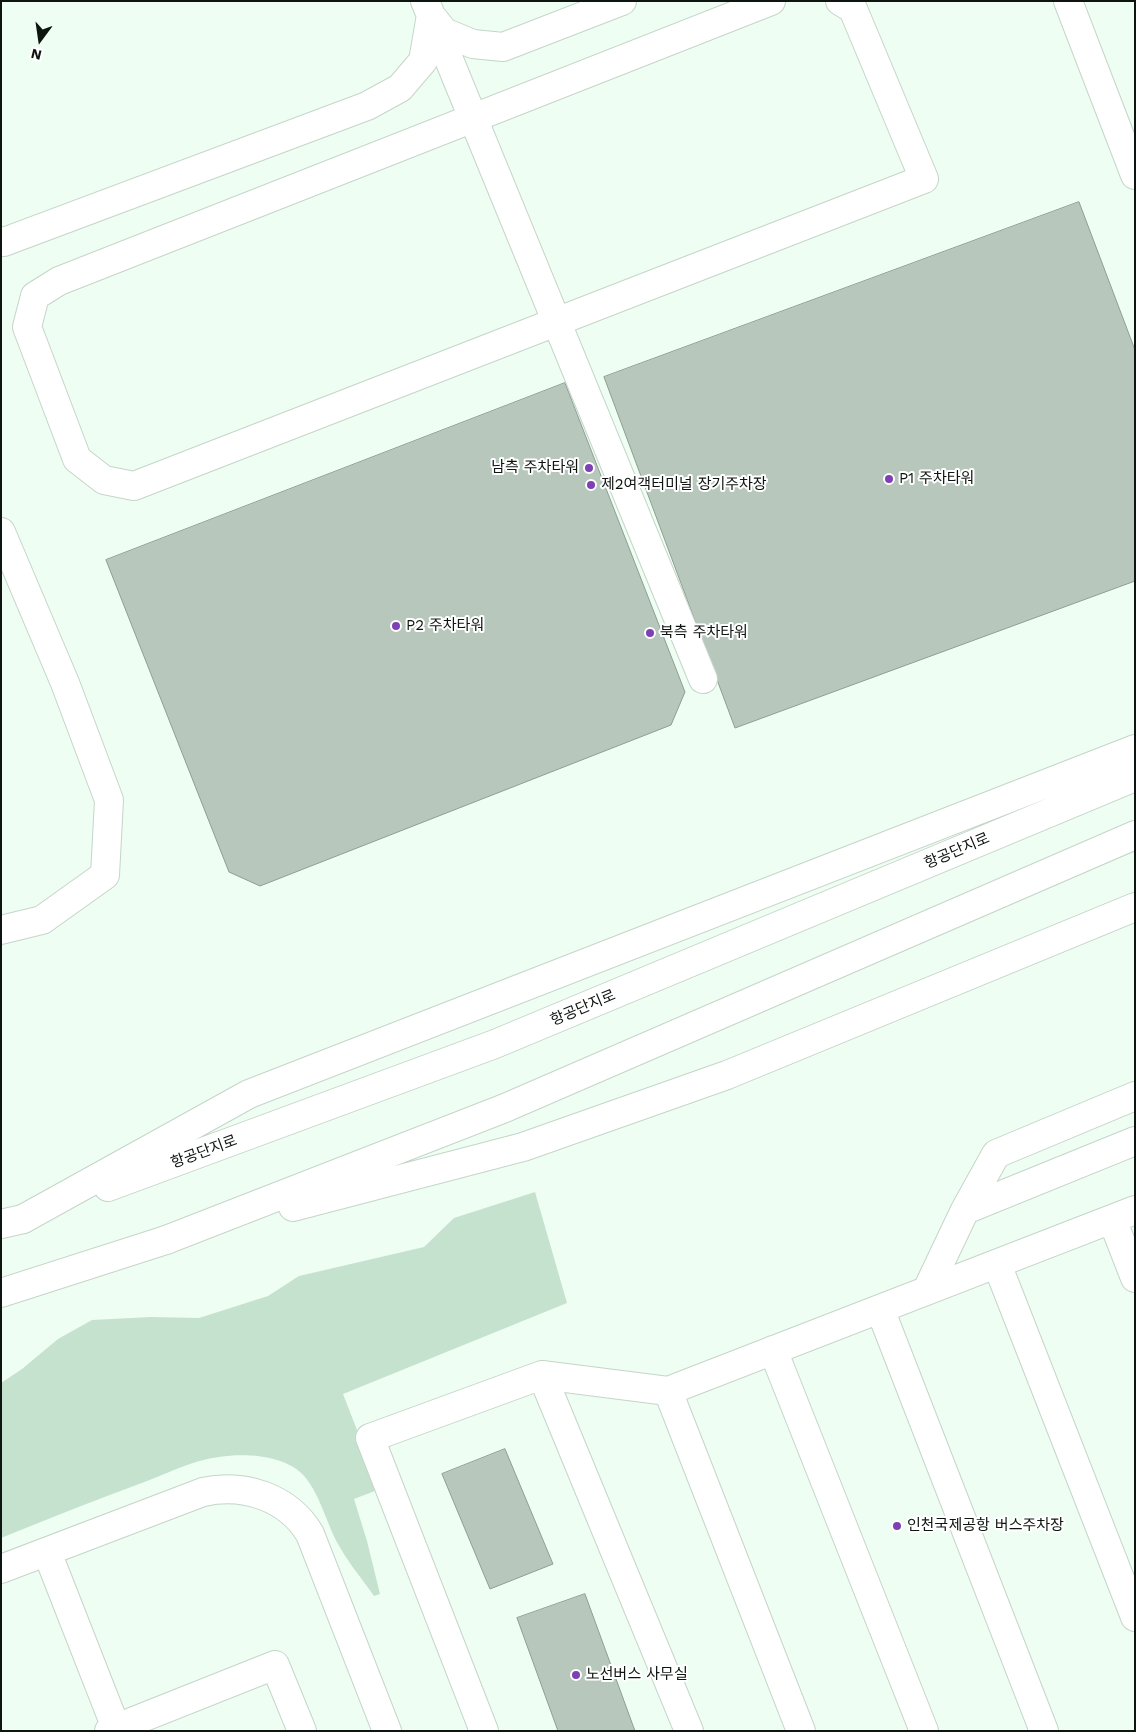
<!DOCTYPE html>
<html>
<head>
<meta charset="utf-8">
<style>
  body { margin:0 }
  #map { position:relative; width:1136px; height:1732px; overflow:hidden; background:#eefef2; font-family:"Work Sans",sans-serif }
  canvas { display:block }
  .frame { position:absolute; inset:0; border:2px solid #0e1410; pointer-events:none }
  .north { position:absolute; left:15px; top:15px; width:50px; height:50px; -webkit-text-stroke:4px #fff; paint-order:stroke; rotate:194deg; font-size:14px; font-weight:700; line-height:20px; text-align:center; color:#0e1410 }
  .north::after { content:''; display:block; margin:auto; width:18px; height:22px; background:#0e1410; clip-path:polygon(50% 0,100% 100%,50% 72%,0 100%) }
</style>
</head>
<body>
<div id="map">
<canvas width="1136" height="1732"></canvas>
<div class="frame"></div>
<div class="north">N</div>
</div>
<script>
const c = document.querySelector('canvas').getContext('2d');
c.lineJoin = 'round';
function paint(path, color) {
  c.fillStyle = color;
  c.fill(path, 'evenodd');
}
function stroke(path, color, width, dash) {
  c.strokeStyle = color;
  c.lineWidth = width;
  c.lineCap = dash ? 'butt' : 'round';
  c.setLineDash(dash || []);
  c.stroke(path);
}
function drawText(font, color, halo, rows, align = 'center') {
  c.font = font + ' "Work Sans","Noto Sans KR",sans-serif';
  c.lineWidth = 4;
  c.setLineDash([]);
  c.textBaseline = 'middle';
  c.strokeStyle = halo;
  c.fillStyle = color;
  for (const [text, x, y, turn = 0] of rows) {
    c.save();
    c.translate(x, y);
    c.rotate((+turn || 0) * Math.PI / 180);
    c.textAlign = isNaN(turn) ? turn : align;
    if (halo) c.strokeText(text, 0, 0);
    c.fillText(text, 0, 0);
    c.restore();
  }
}
paint(new Path2D(`
  M535,1192L567,1303L343,1394L380,1489L354,1499L367,1541L380,1594L374,1596C363,1580 350,1565 341,1549C327,1527 322,1498 305,1477C286,1455 246,1453 219,1457C194,1460 170,1472 147,1481C98,1499 50,1518 1,1538V1383L22,1369L58,1339L92,1320L151,1317L199,1318L268,1296L299,1276L424,1247L454,1218Z`), '#c5e2ce');
const building = new Path2D(`
  M1079,202L1135,350V581L735,728L604,377Z
  M565,383L685,692L671,725L260,886L229,872L106,560Z
  M505,1449L553,1564L490,1589L442,1474Z
  M585,1594L635,1731H558L517,1618Z`);
paint(building, '#b7c7bc');
stroke(building, '#8f9e93', 1);
const minor = new Path2D(`
  M425,1L703,679
  M771,1L59,281L35,296L27,327L77,459L104,480L134,486L924,179L853,9L840,1
  M1068,1L1135,175
  M433,18L444,32L473,44L503,47L622,1
  M1,241L4,242L367,106L400,88L423,61L431,15
  M1,532L65,683L109,800L105,875L42,920L1,930
  M108,1187L495,1044L1135,777
  M293,1207L523,1147L727,1075L1135,907
  M965,1210L1135,1141
  M23,1219L249,1094L1135,749
  M1112,1219L1135,1278
  M166,1240L505,1108L1135,835
  M997,1264L1135,1617
  M927,1290L965,1210L996,1154L1135,1096
  M880,1309L1044,1731
  M773,1350L924,1731
  M542,1375L689,1731
  M47,1552L116,1728
  M1,1569L203,1492C244,1483 288,1497 310,1534L387,1731
  M109,1731L275,1665L302,1731
  M484,1731L370,1438L542,1375L668,1391
  M801,1731L668,1391L1135,1210`);
const highway = new Path2D(`
  M1,1224L23,1219
  M1,1293L166,1240`);
stroke(minor, '#c5d5c9', 30);
stroke(highway, '#c5d5c9', 30);
stroke(minor, '#fff', 28);
stroke(highway, '#fff', 28);
for (const [x, y, r, color] of [
  [589,468,5,"#7d40b5"],
  [889,479,5,"#7d40b5"],
  [591,485,5,"#7d40b5"],
  [396,626,5,"#7d40b5"],
  [650,633,5,"#7d40b5"],
  [897,1526,5,"#7d40b5"],
  [576,1675,5,"#7d40b5"]
]) {
  const dot = new Path2D();
  dot.arc(x, y, r, 0, 2 * Math.PI);
  c.fillStyle = color;
  c.fill(dot);
  stroke(dot, '#fff', 2);
}
drawText('15px', '#0e1410', '#fff', [
  ["남측 주차타워",579,468,"right"],
  ["P1 주차타워",899,479],
  ["제2여객터미널 장기주차장",601,485],
  ["P2 주차타워",406,626],
  ["북측 주차타워",660,633],
  ["인천국제공항 버스주차장",907,1526],
  ["노선버스 사무실",586,1675]
], 'left');
drawText('15px', '#0e1410', '#fff', [
  ["항공단지로",957,851,-23],
  ["항공단지로",583,1008,-23],
  ["항공단지로",204,1152,-20]
]);
</script>
</body>
</html>
